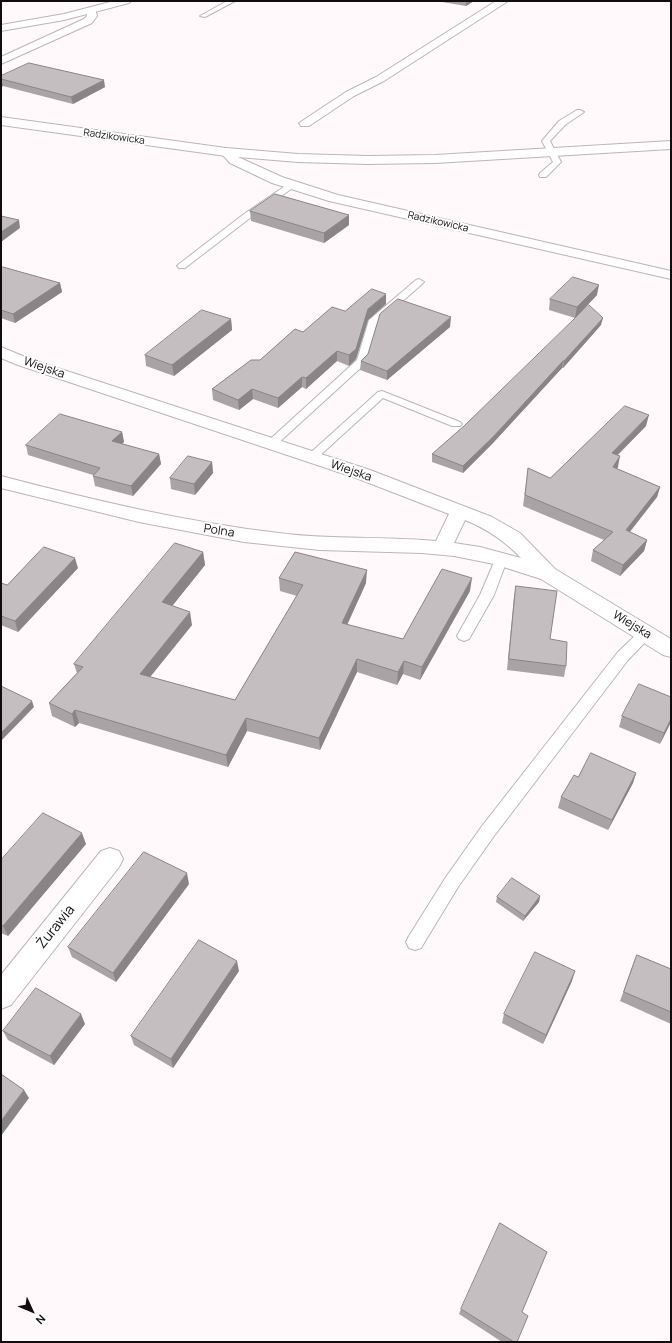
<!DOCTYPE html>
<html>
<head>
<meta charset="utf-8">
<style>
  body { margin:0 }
  #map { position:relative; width:672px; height:1343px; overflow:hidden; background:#fff9fc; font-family:Manrope,sans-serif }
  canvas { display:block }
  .frame { position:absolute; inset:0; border:2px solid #0f0d0e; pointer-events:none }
  .north { position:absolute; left:12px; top:1291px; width:40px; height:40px; -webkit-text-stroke:3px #fff; paint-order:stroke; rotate:134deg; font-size:11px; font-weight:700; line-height:16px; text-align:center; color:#0f0d0e }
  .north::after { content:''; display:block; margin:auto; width:14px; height:18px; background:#0f0d0e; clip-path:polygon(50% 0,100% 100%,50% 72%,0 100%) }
</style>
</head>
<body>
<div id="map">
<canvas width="672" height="1343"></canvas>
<div class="frame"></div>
<div class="north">N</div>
</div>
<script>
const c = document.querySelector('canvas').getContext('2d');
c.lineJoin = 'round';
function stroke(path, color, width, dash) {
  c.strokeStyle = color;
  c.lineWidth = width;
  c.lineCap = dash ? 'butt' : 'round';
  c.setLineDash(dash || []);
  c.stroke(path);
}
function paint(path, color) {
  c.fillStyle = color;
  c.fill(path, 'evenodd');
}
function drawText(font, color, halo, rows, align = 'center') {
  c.font = font + ' Manrope,sans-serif';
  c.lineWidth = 4;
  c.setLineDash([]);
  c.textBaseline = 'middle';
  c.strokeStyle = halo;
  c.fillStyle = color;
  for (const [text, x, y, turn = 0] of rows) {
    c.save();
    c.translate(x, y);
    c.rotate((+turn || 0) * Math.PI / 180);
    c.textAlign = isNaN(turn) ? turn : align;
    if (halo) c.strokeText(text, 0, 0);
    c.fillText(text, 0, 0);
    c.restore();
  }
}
const service = new Path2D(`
  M227,1H235L205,17L200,16Z
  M577,110H580L584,112L565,125L550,141L561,162L546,177H540L539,175L540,173L553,162L542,141L559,121Z
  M291,182L295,185L294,187L250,218L185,268H179L177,266L179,264L244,214Z
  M419,279L424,282L422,284L378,323L366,363L275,446H267L265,444L267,442L357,360L369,320L416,280Z
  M382,391L460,422L462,424L460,426H452L383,398L316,459H308L306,457L308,455L378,392Z
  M501,556L505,557L507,560L494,595L469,639L464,641L459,639L457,636L480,595L495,560L497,557Z
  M646,628L651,630L653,633L651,636L628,660L494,836L458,887L421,948L415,950L409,948L406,942L409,936L446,877L482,826L618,652L641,630Z`);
const minor = new Path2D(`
  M496,1H508L384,81L354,96L309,126H301L299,123L346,92L376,77Z
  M91,8L95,9L97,16L92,23L1,64V57L84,19L87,16L86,11Z
  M226,148L230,149L238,157L282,177L338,195L671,271V279L329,201L272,183L230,163L220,152L222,149Z
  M1,347L30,359L370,470L492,517L520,533L555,569L671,639V657L663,655L541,579L494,564L454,556L422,553L320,550L244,542L139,522L1,488V476C93,500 185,522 279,533C331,540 384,536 436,541L449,514L356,478L18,365L1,358ZM465,520C487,529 505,541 521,558L480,547L454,543Z
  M110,848L119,851L123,859L119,867L11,1005L1,1009V975L101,851Z`);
const tertiary = new Path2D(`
  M114,1H131L129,3L64,20L1,31V25L64,14Z
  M1,117L226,148L298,154L368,156L435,155L671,141V149L435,163L368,164L298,162L226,156L1,125Z`);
stroke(service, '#bcb5b8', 2);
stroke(minor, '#bcb5b8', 2);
stroke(tertiary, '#bcb5b8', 2);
paint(service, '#fff');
paint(minor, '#fff');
paint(tertiary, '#fff');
paint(new Path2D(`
  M436,1H474L466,6Z
  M1,76L105,87L73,104L3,86L1,87Z
  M250,211L349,225L324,243L251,221Z
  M1,268L60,283L62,292L15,323L1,318Z
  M597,295L575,318L549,310L550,299Z
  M386,304L368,320L356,359L349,366L337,361L306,389L302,387L278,408L253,399L239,410L213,400L212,389L260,360L303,332Z
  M231,319L232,330L174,376L146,366L145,355Z
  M601,325L563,368H562L493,443L463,473L432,462V454Z
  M450,327L387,380L360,370L361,361Z
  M646,426L618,455V467L617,469L660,487L657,497L630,532L647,540L644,551L620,576L591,561L593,550L604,540L523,506L528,468L550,478Z
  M122,432L124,442L122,444L159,454L161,464L133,496L95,486L93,476V475L28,455L26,445Z
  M212,462L213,473L195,495L171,489L170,478Z
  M203,552L205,565L172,606L192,625L150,677L235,700L297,596L280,591L279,578L366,583L347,625L403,639L470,591L420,680L403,674L397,685L357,672L320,750L247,731L228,767L79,723L75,727L52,716L49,703L77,673L74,664Z
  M78,568L18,632L1,625V583L7,585Z
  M516,586L566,666L564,677L507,670L514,597Z
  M671,697V722L660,744L619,727L622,716Z
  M636,773L633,783L608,830L558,808L561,797L578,777Z
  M86,844L8,936L1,933V860Z
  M189,884L116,982L72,957L68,947Z
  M540,896L539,902L523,921L496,902L497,897Z
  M637,955L671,969V1024L620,1001L633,965Z
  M239,971L173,1068L134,1045L131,1036Z
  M572,981L543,1044L502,1023L504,1014Z
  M85,1024L54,1065L8,1040L3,1031Z
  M461,1309L522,1312L517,1342H502L459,1314Z`), '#a9a3a6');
paint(new Path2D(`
  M466,1H474L466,6Z
  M1,79L3,86L1,87Z
  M104,80L105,87L73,104L71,97Z
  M349,215V225L324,243V233Z
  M19,220L20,228L1,242V232Z
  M60,283L62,292L15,323L13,314Z
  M599,285L597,295L575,318L577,307Z
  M386,294V304L368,320L356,359L349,366V355L368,309Z
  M451,317L450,327L387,380V371Z
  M603,318L601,325L563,368L564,361Z
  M231,319L232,330L174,376L172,365Z
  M337,351V361L306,389V378Z
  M563,361L562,368L493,443L463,473V466Z
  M302,377V387L278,408V398Z
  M252,389L253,399L239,410L238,400Z
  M649,415L646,426L609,463L612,453Z
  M122,432L124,442L114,451L112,441Z
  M159,454L161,464L133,496L131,486Z
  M620,456L618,467L610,478L613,467Z
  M212,462L213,473L195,495L194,484Z
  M660,487L657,497L623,540L626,530Z
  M647,540L644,551L620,576L623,565Z
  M203,552L205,565L165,615L162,602Z
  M75,558L78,568L18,632L15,621Z
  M367,570L366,583L342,636V623Z
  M472,578L470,591L420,680L422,667Z
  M190,612L192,625L142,687L140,674Z
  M357,659V672L320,750L319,738Z
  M404,661L403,674L397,685L398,672Z
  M32,701L34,707L1,741V733Z
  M75,710L79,723L75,727L72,714Z
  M246,718L247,731L228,767L226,755Z
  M671,719V722L660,744L664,733Z
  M636,773L633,783L608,830L612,820Z
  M82,833L86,844L8,936L3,926Z
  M187,873L189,884L116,982L113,973Z
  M540,896L539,902L523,921L525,916Z
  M237,961L239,971L173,1068L171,1059Z
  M575,971L572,981L543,1044L546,1035Z
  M81,1014L85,1024L54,1065L50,1056Z
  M24,1090L29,1098L1,1136V1121Z`), '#898587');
const building = new Path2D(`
  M29,63L104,80L71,97L1,79V76Z
  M275,194L349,215L324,233L250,211Z
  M1,216L19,220L1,232Z
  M3,267L60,283L13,314L1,310V268Z
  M573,277L599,285L577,307L550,299Z
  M372,289L386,294L368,309L356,349L349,355L337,351L306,378L302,377L278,398L252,389L238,400L212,389L251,360H260L295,329L303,332L332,307L345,311Z
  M398,299L451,317L387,371L361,361L368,354L380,314Z
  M589,305L603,318L564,361H563L494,436L463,466L432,454L464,426Z
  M202,310L231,319L172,365L145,355Z
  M625,406L649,415L612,453L620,456L613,467L660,487L626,530L647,540L623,565L593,550L613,532L525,495L528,468L550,478Z
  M60,414L122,432L112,441L159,454L131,486L93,476L100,468L26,445Z
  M188,456L212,462L194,484L170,478Z
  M175,543L203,552L162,602L190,612L140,674L235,700L303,585L279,578L295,552L367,570L342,623L403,639L442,569L472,578L422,667L404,661L398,672L357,659L319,738L246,718L226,755L75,710L72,714L49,703L83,667L74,664Z
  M44,547L75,558L15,621L1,616V583L7,585Z
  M516,586L557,591L550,639L567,642L566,666L509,659Z
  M639,684L671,697V719L664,733L622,716Z
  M1,686L32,701L1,733Z
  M591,753L636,773L612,820L561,797L574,775L578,777Z
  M43,813L82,833L3,926L1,925V860Z
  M144,852L187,873L113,973L68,947Z
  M512,878L540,896L525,916L497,897Z
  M199,940L237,961L171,1059L131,1036Z
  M535,952L575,971L546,1035L504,1014Z
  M637,955L671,969V1012L624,992Z
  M36,988L81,1014L50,1056L3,1031Z
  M1,1074L24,1090L1,1121Z
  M500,1223L547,1252L522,1312L528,1316L517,1342H514L461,1309Z`);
paint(building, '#c4bec1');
stroke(building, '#898587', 1);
drawText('10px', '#0f0d0e', '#fff', [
  ["Radzikowicka",114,137,8],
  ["Radzikowicka",438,222,13]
]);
drawText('12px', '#0f0d0e', '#fff', [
  ["Wiejska",44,368,19],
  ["Wiejska",351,471,19],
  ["Polna",219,531,9],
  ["Wiejska",632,625,31]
]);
drawText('14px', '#0f0d0e', '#fff', [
  ["Żurawia",56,927,-51]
]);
</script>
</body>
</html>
